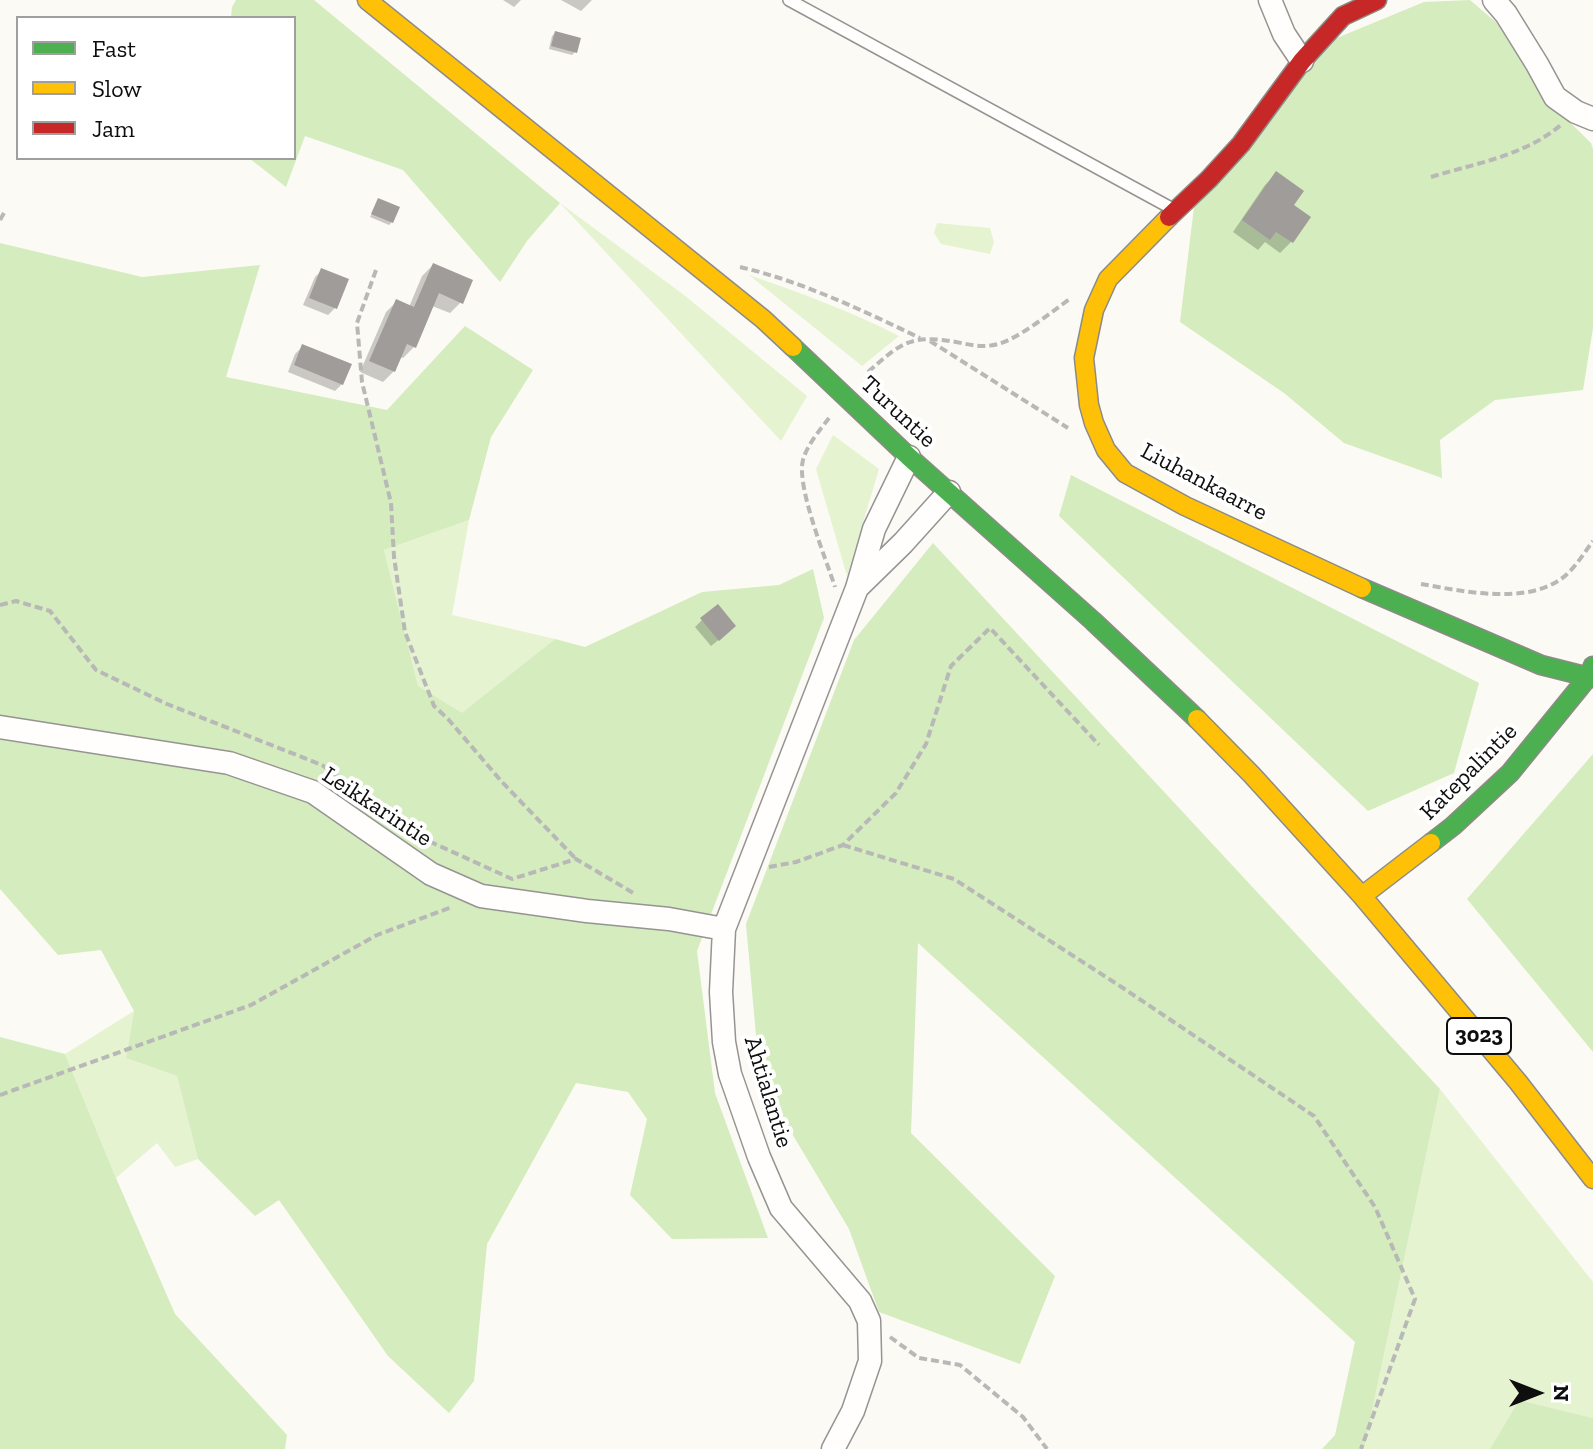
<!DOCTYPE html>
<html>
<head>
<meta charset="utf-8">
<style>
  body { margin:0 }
  #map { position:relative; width:1593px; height:1449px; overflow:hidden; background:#fcfaf4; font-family:"Zilla Slab",serif }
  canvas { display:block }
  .legend { position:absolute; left:16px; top:16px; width:280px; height:144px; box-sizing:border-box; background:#fff; border:2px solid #9f9f9f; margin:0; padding:10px 14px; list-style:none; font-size:24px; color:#0e0e0e }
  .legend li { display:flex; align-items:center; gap:16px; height:40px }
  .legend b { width:40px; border:2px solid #9f9f9f }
  .north { position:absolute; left:1497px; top:1353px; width:80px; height:80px; -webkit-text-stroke:6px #fff; paint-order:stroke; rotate:90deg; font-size:22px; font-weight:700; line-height:32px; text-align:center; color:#0e0e0e }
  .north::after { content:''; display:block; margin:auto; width:28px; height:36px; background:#0e0e0e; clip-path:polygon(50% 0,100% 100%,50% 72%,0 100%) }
</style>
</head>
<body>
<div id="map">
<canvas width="1593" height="1449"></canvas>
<ul class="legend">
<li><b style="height:10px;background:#4caf50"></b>Fast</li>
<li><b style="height:10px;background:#ffc107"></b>Slow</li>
<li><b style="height:10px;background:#c62828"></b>Jam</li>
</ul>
<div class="north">N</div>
</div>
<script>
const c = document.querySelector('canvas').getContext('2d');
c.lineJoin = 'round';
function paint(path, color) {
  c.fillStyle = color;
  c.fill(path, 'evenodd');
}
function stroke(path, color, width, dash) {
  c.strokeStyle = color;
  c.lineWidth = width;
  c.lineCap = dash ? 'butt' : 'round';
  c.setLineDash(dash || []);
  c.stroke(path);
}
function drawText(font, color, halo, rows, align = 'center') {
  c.font = font + ' "Zilla Slab",serif';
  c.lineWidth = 8;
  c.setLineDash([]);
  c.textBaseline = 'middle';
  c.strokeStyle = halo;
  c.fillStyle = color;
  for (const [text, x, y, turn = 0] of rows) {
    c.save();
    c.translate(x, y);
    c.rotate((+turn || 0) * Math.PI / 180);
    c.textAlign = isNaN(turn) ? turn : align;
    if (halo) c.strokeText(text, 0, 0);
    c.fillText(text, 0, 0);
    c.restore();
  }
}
paint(new Path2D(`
  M560,203L684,295L807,396L781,441Z
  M937,223L990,228L994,242L990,254L941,244L934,233Z
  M749,275C800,293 851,311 899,336L862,366Z
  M833,435L879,469L847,576L816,469Z
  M469,520L452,615L555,639L462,714L418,686L384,550Z
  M134,1011L126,1058L177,1076L198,1159L175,1167L157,1143L116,1178L65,1054Z
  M1440,1089L1593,1282V1418L1519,1400L1490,1449H1364Z`), '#e5f3d1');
paint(new Path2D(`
  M236,0H314L560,203L527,241L500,282L403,170L305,136L286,187L249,158H294V18H231L232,7Z
  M1470,0L1505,30L1542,95L1591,143L1593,149V328L1583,390L1495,400L1440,440L1442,478L1344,443L1284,393L1180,322L1194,207L1332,40L1424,2Z
  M0,243L142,277L260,265L226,377L387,410L465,326L533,370L491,437L469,520L384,550L418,686L462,713L555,639L585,647L702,592L779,585L813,569L824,618L697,951L715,1093L768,1238L672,1239L630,1195L647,1119L628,1092L576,1083L487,1244L474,1381L449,1413L388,1356L279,1200L255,1216L198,1159L177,1076L126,1058L134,1011L101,950L58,955L0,889Z
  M1071,475L1479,683L1454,773L1368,811L1059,516Z
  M933,543L1440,1089L1364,1449H1322L1335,1435L1355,1342L918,943L911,1133L1055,1276L1020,1364L879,1312L849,1229L760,1080L746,924L854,640Z
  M1593,754V1052L1467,899Z
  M0,1037L65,1054L116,1178L175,1314L287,1435L285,1449H0Z
  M1519,1400L1593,1418V1449H1490Z`), '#d4ecbe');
paint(new Path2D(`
  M503,0H521L514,7Z
  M561,0H592L581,11Z
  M555,33L575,52L572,55L549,49L552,36Z
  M1276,174L1291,206V242L1280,253L1265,242L1258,250L1233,232L1265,185Z
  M379,200L392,222L389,225L370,217Z
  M433,265L461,302L450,313L432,306L414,347L403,358L400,357L394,371L383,382L360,372L386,312L397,301L409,307L422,276Z
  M322,270L346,280L335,308L328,315L303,305L315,277Z
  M302,347L342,384L335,391L288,372L295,354Z
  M702,620L727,633L711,646L695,627Z`), '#0003');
paint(new Path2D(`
  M555,31L581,38L577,53L551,46Z
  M1276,171L1304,191L1294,205L1311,217L1293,243L1276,232L1270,240L1242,220Z
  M378,198L400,207L393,223L371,214Z
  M433,263L473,280L463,304L439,293L416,348L407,344L395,372L369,361L396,299L414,307Z
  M321,268L349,279L337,309L309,298Z
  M302,344L352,364L343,385L294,365Z
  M718,604L736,626L719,641L700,618Z`), '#9f9c99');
const lane = new Path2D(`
  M789,0L1171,208`);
const street = new Path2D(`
  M1270,0L1284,34L1302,61
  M1494,0L1506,14L1537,64L1555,97L1576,112L1593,119
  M858,587L903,543L949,492
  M0,727L229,763L313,792L431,874L481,896L587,911L669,919L724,929
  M833,1449L853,1411L870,1361L869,1321L860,1301L781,1208L759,1157L730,1074L724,1042L721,992L724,929L857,588L874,529L909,457`);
const fast = new Path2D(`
  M793,347L909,457L1093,621L1197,719
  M1362,588L1541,665L1593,678
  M1431,843L1453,826L1510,773L1589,676L1593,666`);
const slow = new Path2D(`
  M367,0L763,319L793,347
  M1169,217L1108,279L1094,310L1084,358L1089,405L1094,423L1106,450L1125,473L1185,506L1362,588
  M1197,719L1252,775L1362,896L1431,843
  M1362,896L1518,1082L1593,1179`);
const jam = new Path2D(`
  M1169,217L1209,179L1241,144L1302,61L1343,16L1377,0`);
stroke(lane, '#959492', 14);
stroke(street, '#959492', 25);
stroke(fast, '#8c8b88', 21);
stroke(slow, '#8c8b88', 21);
stroke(jam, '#8c8b88', 21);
stroke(new Path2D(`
  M1431,177C1476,163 1525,156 1562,124
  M0,220L4,213
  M740,267C801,281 864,311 920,338
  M376,270L357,323L362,382L391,503L394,557L405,632L434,706L448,719L502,782L576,859
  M930,341L1068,428
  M868,372C901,343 910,334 956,342C971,345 983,348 998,344C1018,339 1053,311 1071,298
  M829,418C820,430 807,445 803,460C796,486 826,559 835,587
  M1421,584C1462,591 1524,605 1561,579C1574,570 1584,553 1593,541
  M0,605L16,601L50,611L96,670L167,704L322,765L422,838L512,879L576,859L635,894
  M843,845L954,879L1123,988L1314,1116L1375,1207L1415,1299L1361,1449
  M769,867L796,862L843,845L896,793L926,744L951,666L990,628L1099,745
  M0,1095L251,1005L377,935L452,907
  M890,1337L919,1358L960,1365L1023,1417L1047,1449`), '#b8b8b7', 4, [8, 4]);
stroke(lane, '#fffefd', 11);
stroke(street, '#fffefd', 22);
stroke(fast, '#4caf50', 18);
stroke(slow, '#ffc107', 18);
stroke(jam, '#c62828', 18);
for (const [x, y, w] of [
  [1479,1036,64]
]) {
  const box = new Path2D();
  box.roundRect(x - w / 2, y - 18, w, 36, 6);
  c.fillStyle = '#fff';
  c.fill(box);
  stroke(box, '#0e0e0e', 2);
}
drawText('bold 22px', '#0e0e0e', null, [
  ["3023",1479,1036]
]);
drawText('24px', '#0e0e0e', '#fff', [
  ["Turuntie",898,412,43],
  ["Liuhankaarre",1204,482,28],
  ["Katepalintie",1469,772,-45],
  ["Leikkarintie",377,807,33],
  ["Ahtialantie",768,1092,73]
]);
</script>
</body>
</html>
